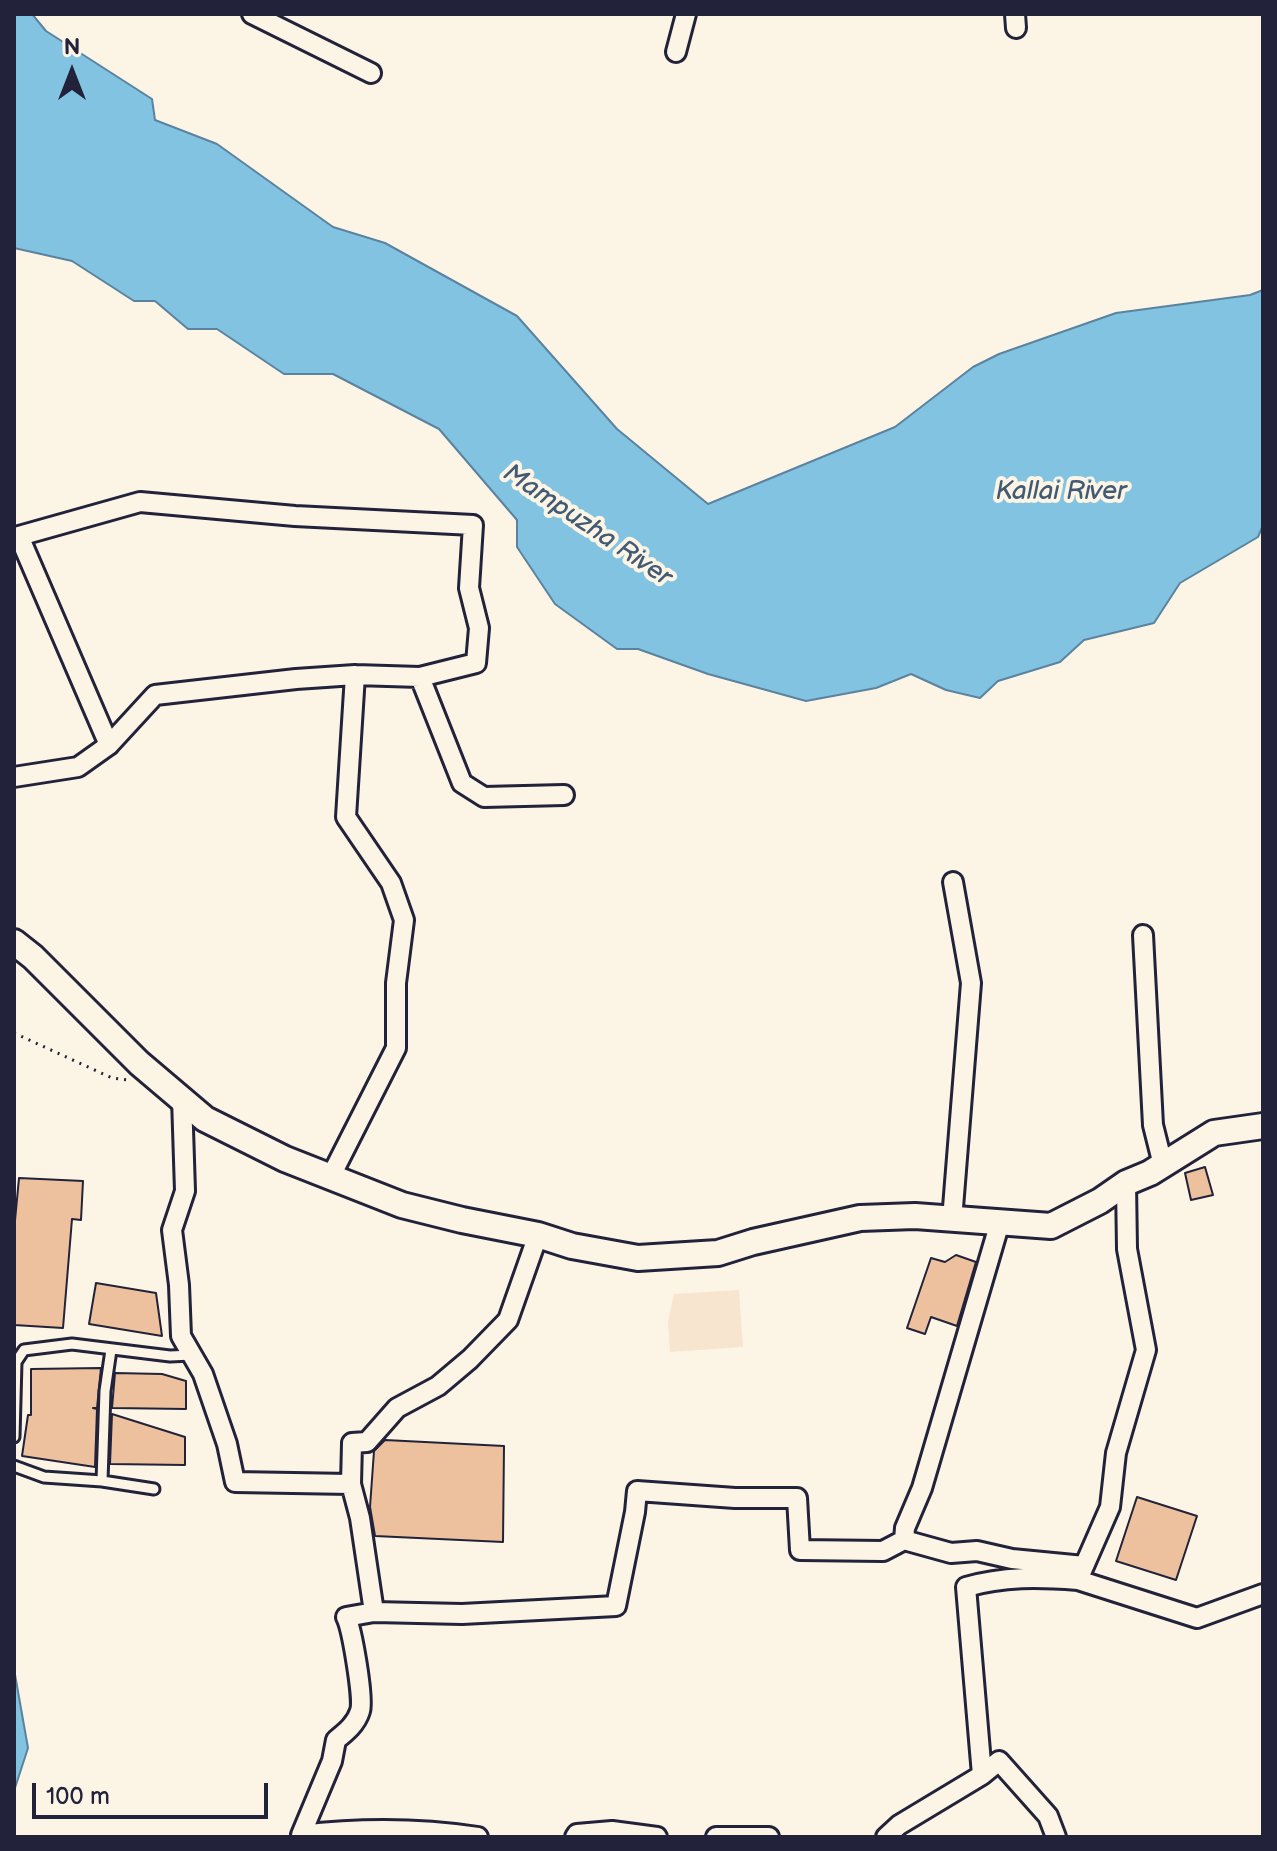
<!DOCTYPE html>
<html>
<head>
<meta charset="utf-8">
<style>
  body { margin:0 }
  #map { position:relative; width:1277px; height:1851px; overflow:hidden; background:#fcf5e5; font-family:"Balsamiq Sans",sans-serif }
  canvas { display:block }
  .frame { position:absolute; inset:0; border:16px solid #22223b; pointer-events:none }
  .north { position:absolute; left:32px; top:32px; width:80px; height:80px; -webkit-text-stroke:6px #fcf5e5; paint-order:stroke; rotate:0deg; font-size:22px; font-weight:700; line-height:32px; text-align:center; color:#22223b }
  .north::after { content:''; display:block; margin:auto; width:28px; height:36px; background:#22223b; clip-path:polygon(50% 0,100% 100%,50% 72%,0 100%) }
  .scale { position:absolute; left:32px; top:1783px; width:236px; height:36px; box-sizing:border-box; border:4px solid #22223b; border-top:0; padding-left:10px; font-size:24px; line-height:28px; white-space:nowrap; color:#22223b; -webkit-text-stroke:6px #fcf5e5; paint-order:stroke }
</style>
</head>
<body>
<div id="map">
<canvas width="1277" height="1851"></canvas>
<div class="frame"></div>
<div class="north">N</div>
<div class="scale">100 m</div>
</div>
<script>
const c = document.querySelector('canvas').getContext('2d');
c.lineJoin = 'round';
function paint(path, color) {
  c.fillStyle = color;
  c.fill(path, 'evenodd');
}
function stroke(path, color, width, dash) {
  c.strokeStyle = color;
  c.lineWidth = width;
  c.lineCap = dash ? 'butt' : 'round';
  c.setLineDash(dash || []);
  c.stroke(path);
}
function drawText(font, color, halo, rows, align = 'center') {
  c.font = font + ' "Balsamiq Sans",sans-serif';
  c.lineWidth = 8;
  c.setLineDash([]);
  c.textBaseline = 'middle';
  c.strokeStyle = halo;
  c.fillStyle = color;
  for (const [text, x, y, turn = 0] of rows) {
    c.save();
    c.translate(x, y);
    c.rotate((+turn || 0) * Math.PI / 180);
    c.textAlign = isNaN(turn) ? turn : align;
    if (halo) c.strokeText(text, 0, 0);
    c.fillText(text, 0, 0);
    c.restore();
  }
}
paint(new Path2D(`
  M739,1290L743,1347L670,1352L668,1322L674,1294Z`), '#f8e5cf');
const water = new Path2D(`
  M14,14H32L46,31L152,99L155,120L217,144L333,227L385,243L517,316L617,429L708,504L895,427L973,367L999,354L1116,313L1250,295L1263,290V525L1258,537L1180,583L1154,623L1084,640L1060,662L998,681L980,698L946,690L911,674L876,688L806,701L708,674L638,649H617L555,604L517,547V520L439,429L333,374H284L217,329H188L155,301H134L72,261L14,248Z
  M14,1669L28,1748L14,1791Z`);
paint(water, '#81c3e1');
stroke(water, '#5b839f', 2);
const building = new Path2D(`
  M1205,1167L1213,1195L1191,1200L1185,1173Z
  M19,1178L83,1181L81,1220L72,1219L63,1328L14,1325V1231Z
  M956,1255L976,1262L957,1326L931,1317L925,1334L907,1328L931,1258L945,1262Z
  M96,1283L156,1293L162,1336L89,1324Z
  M101,1368L97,1408H93L97,1409L95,1467L22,1456L28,1415H31V1369Z
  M115,1373L162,1374L186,1381V1409L112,1408Z
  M112,1414L185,1437V1465L110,1464Z
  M385,1440L504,1446L503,1542L375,1536L370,1507L374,1451Z
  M1137,1497L1197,1516L1176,1580L1116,1561Z`);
paint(building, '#edc19d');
stroke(building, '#22223b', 2);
const service = new Path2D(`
  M14,1437L16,1362L24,1350L72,1344L170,1356L192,1355
  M14,1466L44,1477L102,1481L154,1489
  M102,1481L105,1391L111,1350`);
const minor = new Path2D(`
  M252,14L371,73
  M1015,14L1016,28
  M676,52L686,14
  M420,677L462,783L484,797L564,795
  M14,777L78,767L109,745L155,695L296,679L355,675L420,677L476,663L479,628L469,588L473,525L295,516L140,502L19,536L109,745
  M1143,935L1153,1125L1163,1165
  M182,1098L185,1191L172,1230L179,1285L181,1336L203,1374L227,1444L235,1482L351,1484L352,1443L367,1442L397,1408L438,1386L470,1359L508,1320L538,1235
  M330,1178L396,1048V983L404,920L391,883L346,817L355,675
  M1126,1183L1127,1249L1146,1350L1116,1453L1110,1507L1078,1580L1197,1618L1263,1594
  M952,1220L971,983L953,882
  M1000,1222L922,1488L905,1528L904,1540L951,1553L977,1551L1012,1559L1084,1566
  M351,1484L360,1518L374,1612L346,1617C352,1629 364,1699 360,1711C356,1724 346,1732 336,1740L332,1761L301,1835C360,1828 419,1828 478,1837
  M374,1612L462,1614L616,1606L635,1512L637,1491L735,1498H797L800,1550L883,1551L904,1540
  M982,1775L999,1761L1048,1816L1056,1837
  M575,1837L577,1834L612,1831L657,1837
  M716,1837H769
  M886,1837L899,1825L982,1775L966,1587C1004,1576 1039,1577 1078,1580`);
const secondary = new Path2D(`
  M14,942L33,957L139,1063L205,1119L285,1159L402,1205L462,1220L538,1235L572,1246L638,1258L718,1253L753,1242L860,1218L915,1216L1051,1226L1100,1201L1126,1183L1150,1173L1214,1133L1263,1126`);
stroke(service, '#22223b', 15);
stroke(minor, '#22223b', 24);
stroke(secondary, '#22223b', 30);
stroke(new Path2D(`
  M14,1033L112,1078L128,1080`), '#22223b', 3, [2, 6]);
stroke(service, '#fcf5e5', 9);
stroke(minor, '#fcf5e5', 18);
stroke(secondary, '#fcf5e5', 24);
drawText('italic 26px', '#435a75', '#fcf5e5', [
  ["Kallai River",1061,492],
  ["Mampuzha River",587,526,34]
]);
</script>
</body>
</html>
